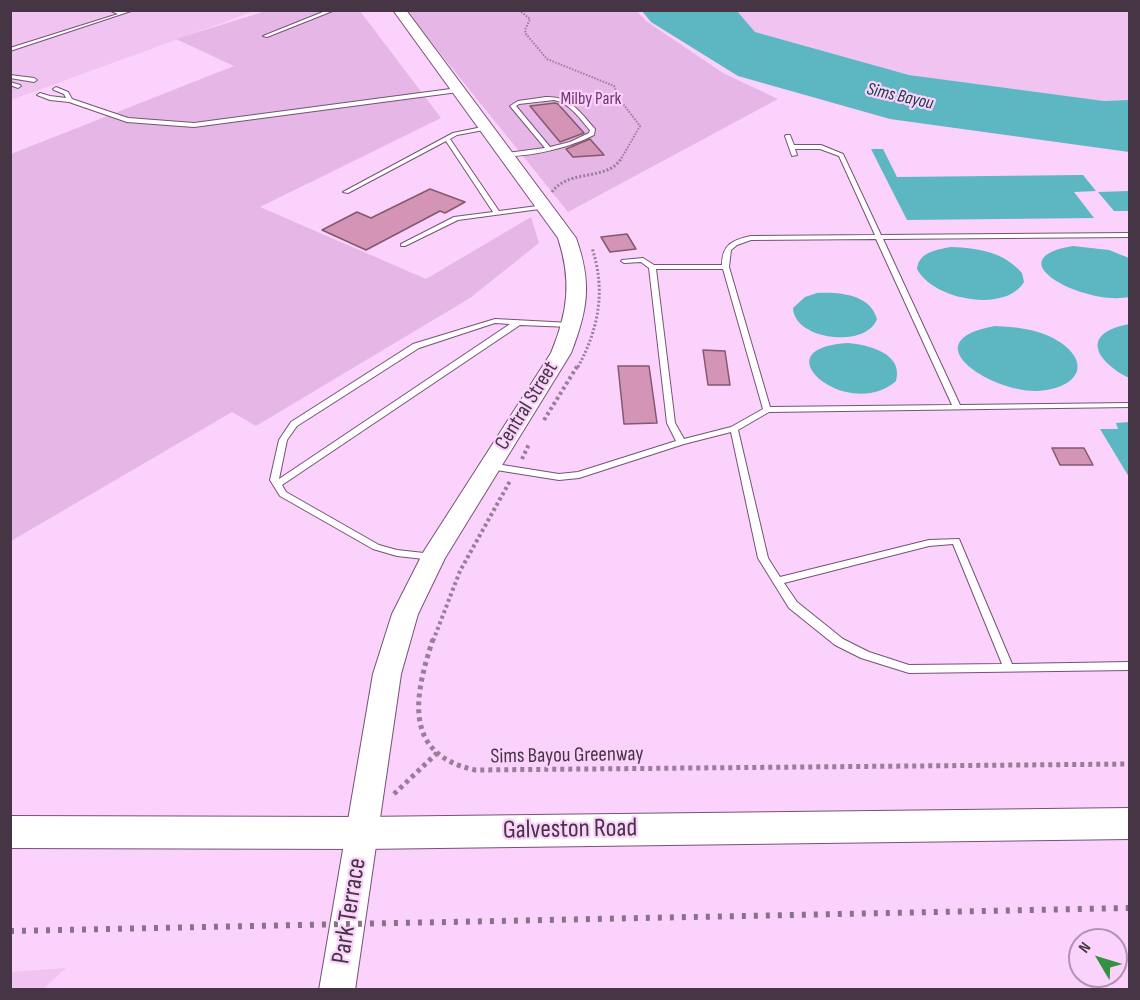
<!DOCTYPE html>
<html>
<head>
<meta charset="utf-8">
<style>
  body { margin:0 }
  #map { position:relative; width:1140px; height:1000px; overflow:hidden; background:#fbd2fb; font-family:"Sofia Sans Condensed",sans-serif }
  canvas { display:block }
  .frame { position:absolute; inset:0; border:12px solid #453545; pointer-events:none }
  .north { position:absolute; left:1068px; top:928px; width:60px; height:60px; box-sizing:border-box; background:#fbd2fb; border:2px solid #b293b2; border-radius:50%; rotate:308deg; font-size:16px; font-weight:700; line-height:24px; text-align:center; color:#453545 }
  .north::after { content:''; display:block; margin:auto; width:21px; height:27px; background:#349042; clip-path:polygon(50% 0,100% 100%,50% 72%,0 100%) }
</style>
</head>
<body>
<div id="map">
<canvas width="1140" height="1000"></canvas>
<div class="frame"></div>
<div class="north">N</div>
</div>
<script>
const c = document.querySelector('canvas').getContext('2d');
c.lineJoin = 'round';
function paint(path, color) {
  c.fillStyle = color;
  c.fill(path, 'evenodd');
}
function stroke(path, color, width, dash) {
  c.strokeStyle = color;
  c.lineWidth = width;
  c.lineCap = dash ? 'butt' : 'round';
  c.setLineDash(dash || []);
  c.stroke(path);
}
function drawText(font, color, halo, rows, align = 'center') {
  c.font = font + ' "Sofia Sans Condensed",sans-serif';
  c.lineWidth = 4.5;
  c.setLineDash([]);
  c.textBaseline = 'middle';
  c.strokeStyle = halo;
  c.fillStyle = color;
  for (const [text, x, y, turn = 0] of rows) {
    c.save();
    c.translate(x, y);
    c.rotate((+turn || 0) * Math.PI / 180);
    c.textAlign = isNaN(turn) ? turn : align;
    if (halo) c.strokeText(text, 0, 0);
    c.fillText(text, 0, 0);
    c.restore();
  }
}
paint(new Path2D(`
  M11,11H255L11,100Z
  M737,11H1129V100L1104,101L909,75L755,32Z
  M66,968L43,989H11V972Z`), '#f0c3f0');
paint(new Path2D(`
  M266,11H360L441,118L260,207L426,279L531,217L539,243L470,298L256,426L232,412L11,541V154L234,66L176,39Z
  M406,11H637L646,21L723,73L778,99L568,212Z`), '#e6b6e7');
paint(new Path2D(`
  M642,11H737L755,32L909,75L1104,101L1129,100V152L890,119L738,76L651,22Z
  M883,149L897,177L1083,175L1096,191L1074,192L1094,218L907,220L871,149Z
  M1129,191V211H1114L1098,192Z
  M1073,246L1109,250L1129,258V297C1085,306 993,259 1073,246Z
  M951,247C978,248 1004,252 1022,273L1024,282C1005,314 932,299 917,269C919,252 936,250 951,247Z
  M817,293C839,292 870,294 877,319C866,349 794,340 793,308L805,297Z
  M1129,324H1130L1129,378C1094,360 1081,333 1129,324Z
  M995,326C1015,327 1036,329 1053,338C1095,361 1079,389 1037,391C991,392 910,341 995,326Z
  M848,343C868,345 904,353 896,381C849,423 757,348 848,343Z
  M1129,422H1130L1129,477L1100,429H1118L1116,423Z`), '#5cb7c2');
const building = new Path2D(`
  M555,103L558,104L584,133L560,142L530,106Z
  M590,139L604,155L573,157L566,149Z
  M430,189L465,202L445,213L440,211L366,250L322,230L357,212L371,218Z
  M627,234L636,249L610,252L601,237Z
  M703,350L725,351L730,385H708Z
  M618,366H649L657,423L624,424Z
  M1052,448H1084L1093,465H1060Z`);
paint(building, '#d494b6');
stroke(building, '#855770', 1.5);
const service = new Path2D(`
  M109,10L122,12L127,10H134L10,51V48L118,14Z
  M328,10H335L267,37L263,36Z
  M10,75L34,78L37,80L34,82L10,78Z
  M10,82L20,85L21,86L18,88L10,85Z
  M56,87L68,92L72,99L128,118L194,123L458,88L461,90L458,92L194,127L127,122L69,102L50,100L37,95L40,93L50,96L66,98L64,94L54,90L53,89Z
  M546,97C570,96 580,112 595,129L594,135C571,147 531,157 505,156V154L507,153L545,148L510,106L518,101ZM554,100C570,103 580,119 590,130L589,133L570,142L550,147L516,106L519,104Z
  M487,126L490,128L489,129L457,135L450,139L499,211L545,205L547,206V208L458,220L405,246H401V244L454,217L493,212L446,141L348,193L343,192L453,133Z
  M786,135H790L794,145H821L843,154L881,235L1130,233V237L883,239L960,405L1130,403V407L769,412L738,430L768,558L780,577L929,540L959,539L1012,664L1130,662V670L909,673L861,658L835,645L789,608L758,558L731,432L684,444L579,478L559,480L490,469L486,466L490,463L559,474L578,472L676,441L667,423L649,268L641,262L624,263L621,261L622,260L643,258L654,265H722C722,244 733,240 751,236L875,235L839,156L820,149H795L797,155L792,156L785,136ZM876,239L952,405L770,407L729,267L731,250L737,245L751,240ZM656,269H723L763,409L731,427L684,439L675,423ZM953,544L1002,664L909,665L869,652L843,639L797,602L784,583L929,546Z
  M495,319L571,323L575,325L571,327L520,325L282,485L286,492L379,545L397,550L433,554L436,555L438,557L436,559L433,560L397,556L373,549L280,496L270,480L279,440L291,422L413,344ZM495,323L510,324L279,479L287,440L297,426L419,348Z`);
const tertiary = new Path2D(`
  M393,10H406L576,238C592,283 588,309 571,353L445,558L418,614L401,674L355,990H319L373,674L392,614L424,551L551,353C568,312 572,281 558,238Z`);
const secondary = new Path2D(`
  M1130,808V839L362,849L10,848V816L362,817Z`);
stroke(service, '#755276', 2);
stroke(tertiary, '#755276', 2);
stroke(secondary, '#755276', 2);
stroke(new Path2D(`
  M519,10L530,19L525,30L526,34L547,59L614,86L620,100L640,126L621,159`), '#997e99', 2, [1.5, 1.5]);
stroke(new Path2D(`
  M552,192C569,168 609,182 622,157
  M578,367C599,328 606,290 592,248`), '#997e99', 3, [2, 2]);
stroke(new Path2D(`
  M544,420L578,365
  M522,459L529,444
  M433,641L460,571L510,481`), '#997e99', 4, [3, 3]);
stroke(new Path2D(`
  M433,639C415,694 401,754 475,770L1130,764
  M394,794L437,753`), '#997e99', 5, [4, 4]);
paint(service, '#fff');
paint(tertiary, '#fff');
paint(secondary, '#fff');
stroke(new Path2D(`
  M10,931L1130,908`), '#8a718a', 6, [4, 8]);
drawText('italic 18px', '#113d42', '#fbd2fb', [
  ["Sims Bayou",900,97,13]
]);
drawText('18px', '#703572', '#fbd2fb', [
  ["Milby Park",591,99]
]);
drawText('21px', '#453545', '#fbd2fb', [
  ["Central Street",527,406,-58],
  ["Sims Bayou Greenway",567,756,-1]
]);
drawText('26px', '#453545', '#fbd2fb', [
  ["Galveston Road",570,830,-1],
  ["Park Terrace",350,911,-81]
]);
</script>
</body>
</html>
